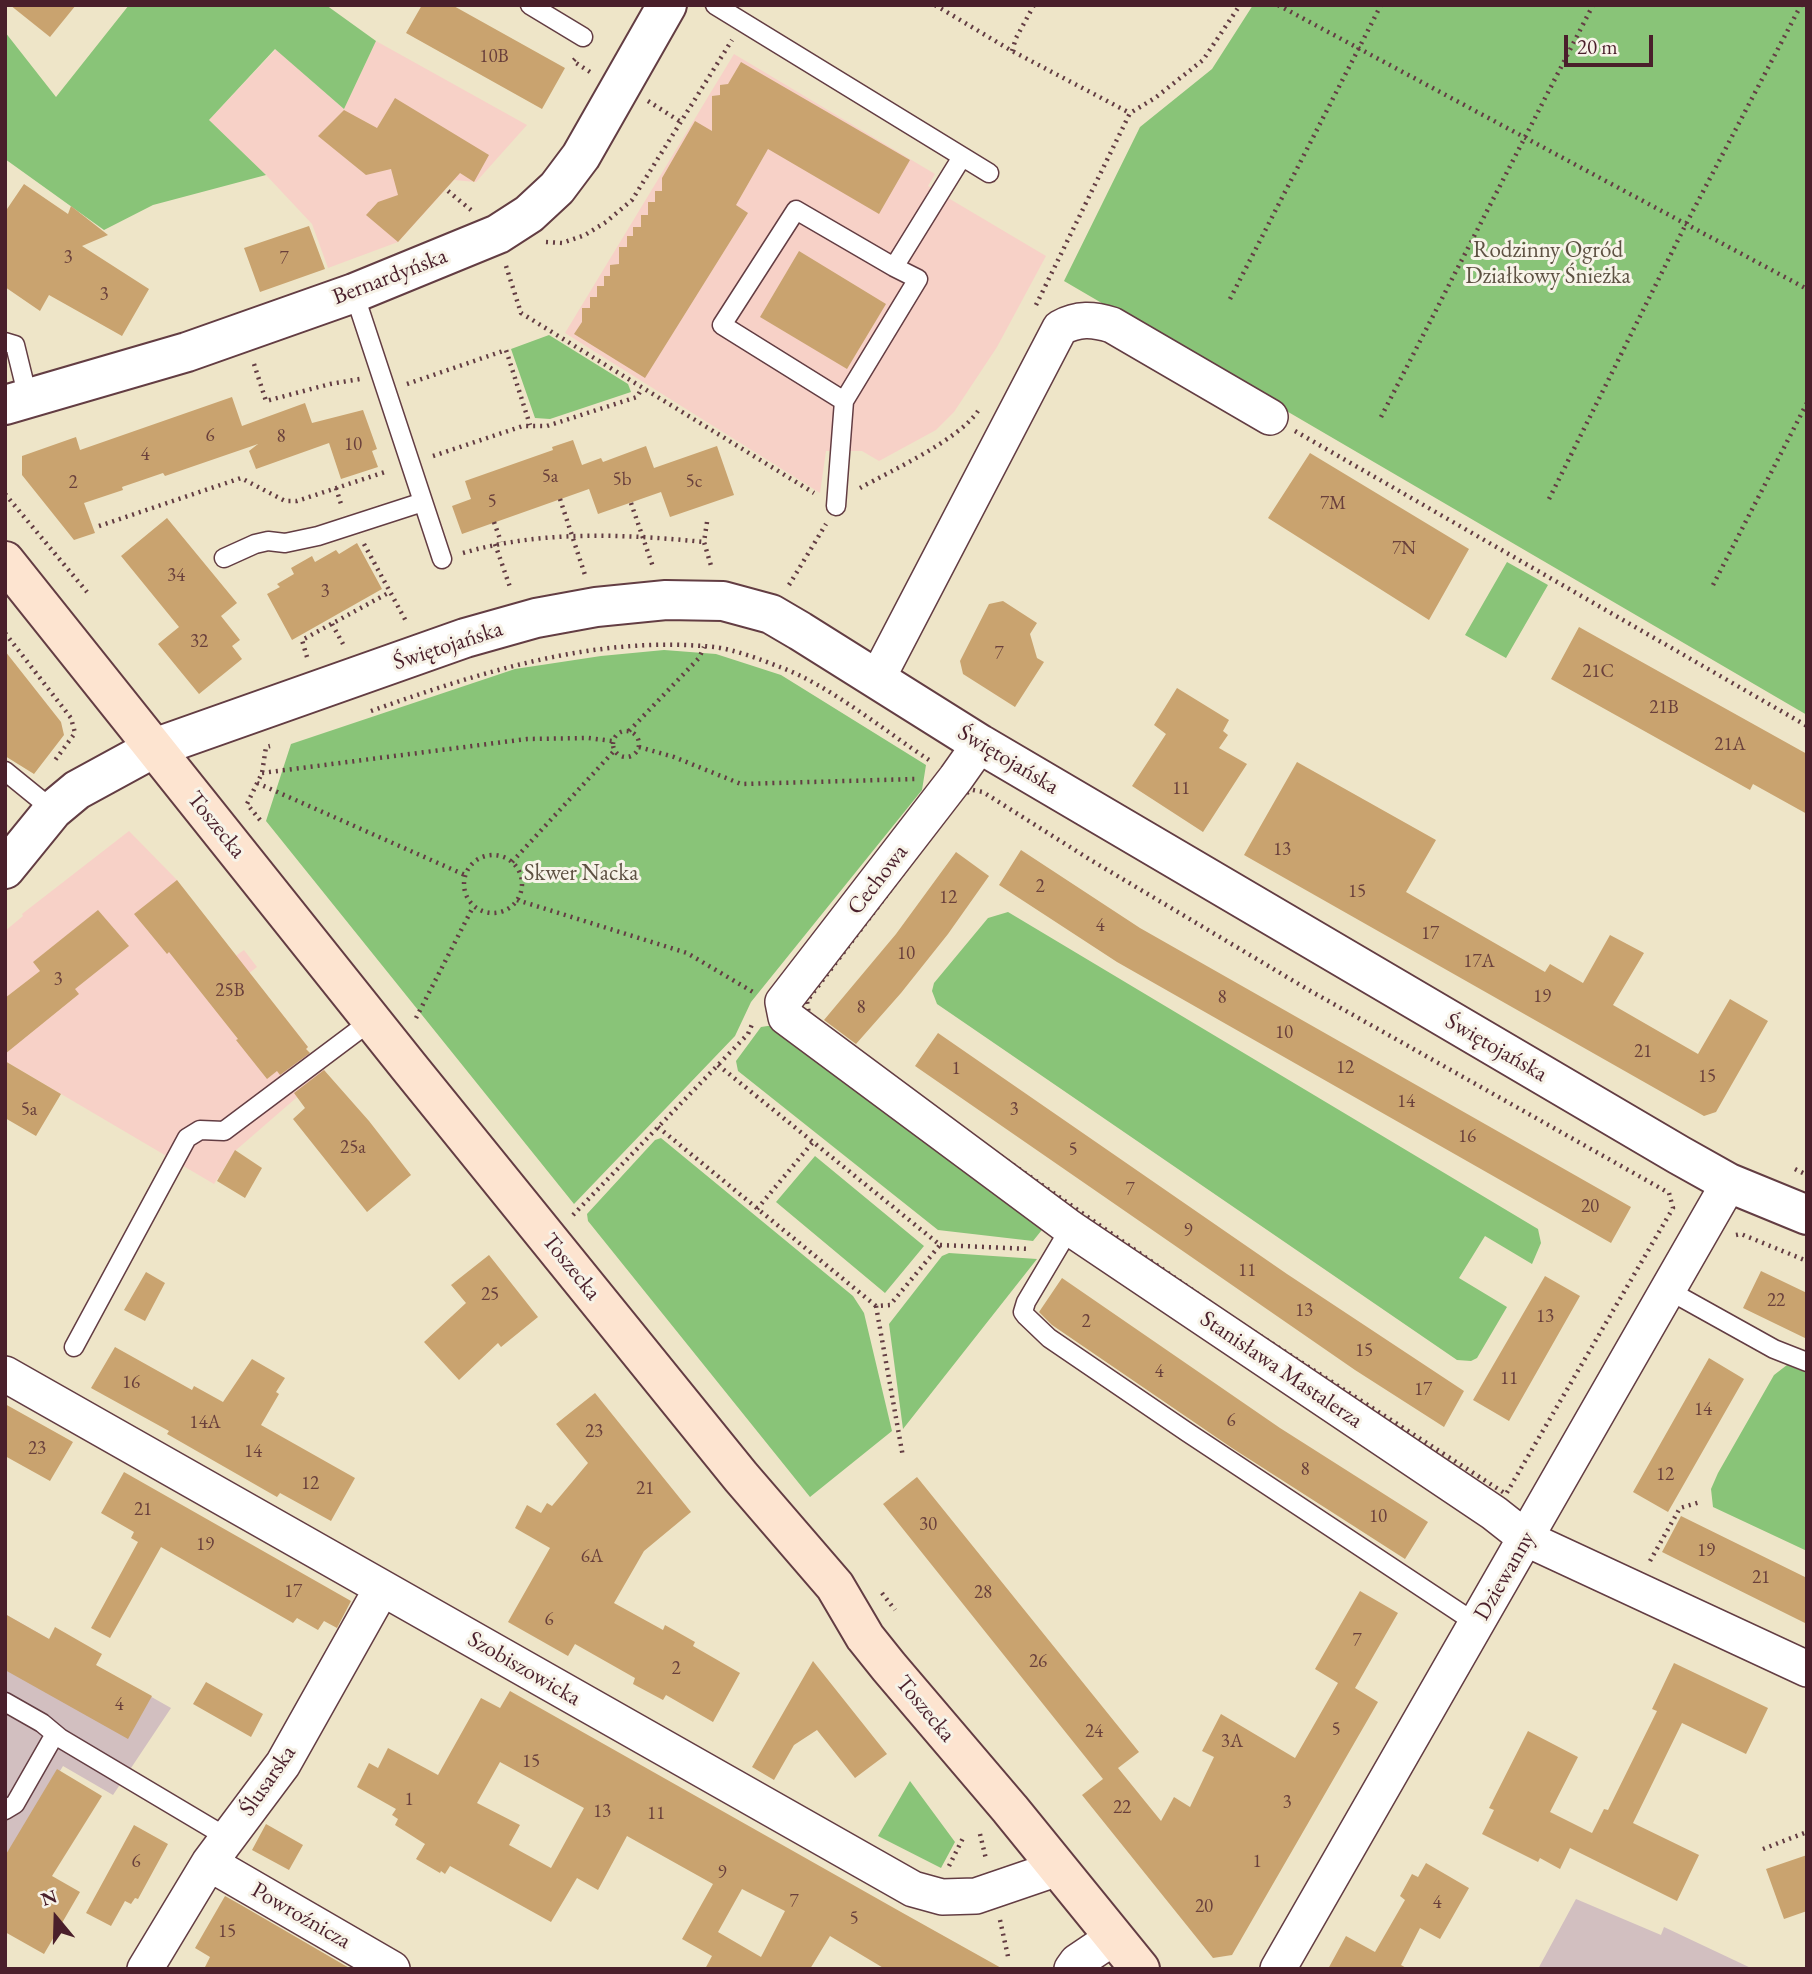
<!DOCTYPE html>
<html>
<head>
<meta charset="utf-8">
<style>
  body { margin:0 }
  #map { position:relative; width:1812px; height:1974px; overflow:hidden; background:#eee5c8; font-family:"EB Garamond",serif }
  canvas { display:block }
  .frame { position:absolute; inset:0; border:7px solid #4a1f2b; pointer-events:none }
  .north { position:absolute; left:21px; top:1883px; width:70px; height:70px; -webkit-text-stroke:5px #f7f3e8; paint-order:stroke; rotate:341deg; font-size:19px; font-weight:700; line-height:28px; text-align:center; color:#4a1f2b }
  .north::after { content:''; display:block; margin:auto; width:24px; height:32px; background:#4a1f2b; clip-path:polygon(50% 0,100% 100%,50% 72%,0 100%) }
  .scale { position:absolute; left:1564px; top:35px; width:89px; height:32px; box-sizing:border-box; border:4px solid #4a1f2b; border-top:0; padding-left:9px; font-size:21px; line-height:24px; white-space:nowrap; color:#4a1f2b; -webkit-text-stroke:5px #f7f3e8; paint-order:stroke }
</style>
</head>
<body>
<div id="map">
<canvas width="1812" height="1974"></canvas>
<div class="frame"></div>
<div class="north">N</div>
<div class="scale">20 m</div>
</div>
<script>
const c = document.querySelector('canvas').getContext('2d');
c.lineJoin = 'round';
function paint(path, color) {
  c.fillStyle = color;
  c.fill(path, 'evenodd');
}
function stroke(path, color, width, dash) {
  c.strokeStyle = color;
  c.lineWidth = width;
  c.lineCap = dash ? 'butt' : 'round';
  c.setLineDash(dash || []);
  c.stroke(path);
}
function drawText(font, color, halo, rows, align = 'center') {
  c.font = font + ' "EB Garamond",serif';
  c.lineWidth = 6;
  c.setLineDash([]);
  c.textBaseline = 'middle';
  c.strokeStyle = halo;
  c.fillStyle = color;
  for (const [text, x, y, turn = 0] of rows) {
    c.save();
    c.translate(x, y);
    c.rotate((+turn || 0) * Math.PI / 180);
    c.textAlign = isNaN(turn) ? turn : align;
    if (halo) c.strokeText(text, 0, 0);
    c.fillText(text, 0, 0);
    c.restore();
  }
}
paint(new Path2D(`
  M376,41L527,125L476,182L454,180L398,242L328,268L312,224L266,175L209,120L276,49L344,109Z
  M734,54L935,174L928,186L1046,256L997,347L954,412L936,430L879,461L862,451H826L820,493L565,333Z
  M129,831L177,880L234,957L244,950L257,967L248,974L277,1008L308,1047L306,1049L326,1072L235,1151L214,1184L5,1061V931L23,916L22,914Z`), '#f7d1c7');
paint(new Path2D(`
  M5,1614L171,1708L113,1795L63,1766L5,1862Z
  M1576,1899L1661,1935L1664,1927L1753,1969H1538Z`), '#d2bfc0');
paint(new Path2D(`
  M129,5H326L376,41L344,109L275,49L209,120L266,175L153,205L104,230L5,159V32L56,97Z
  M1253,5H1807V715L1064,281L1140,127L1212,69Z
  M549,335L628,384L631,392L550,419L535,418L511,349Z
  M1507,562L1548,585L1506,658L1465,635Z
  M664,650L716,654L781,675L926,765L922,790L751,1002L735,1036L574,1204L266,821L291,744L515,669L601,656Z
  M1008,912L1538,1229L1541,1243L1532,1264L1485,1236L1459,1278L1507,1307L1477,1358L1471,1361L1457,1360L937,1004L932,991L934,983L988,918Z
  M774,1025L1045,1226L1033,1241L938,1230L738,1071L736,1061L761,1027Z
  M661,1138L853,1296L864,1313L892,1431L810,1497L588,1221L587,1214L655,1140Z
  M815,1156L924,1246L885,1293L776,1202Z
  M949,1253L1037,1259L903,1429L889,1324L942,1256Z
  M1787,1365L1807,1373V1551L1713,1507L1711,1489L1718,1473L1774,1375Z
  M910,1781L955,1842L941,1868L878,1836Z`), '#89c478');
paint(new Path2D(`
  M10,5H76L50,37Z
  M422,5H452L565,68L542,109L406,33Z
  M741,62L910,160L879,214L768,149L736,205L748,213L645,378L574,334L582,322V308H590V297H597V286H604V276H610V265L619,264V247H627V236H633V227H641V215H648V202H655V191H662V178L695,121L712,131V96L720,95V85L728,84Z
  M395,98L489,155L474,182L460,173L398,242L366,215L378,202L398,195L391,169L366,175L318,136L344,110L377,128Z
  M24,184L68,214L71,206L108,235L82,246L149,289L122,336L49,295L40,311L5,287V212Z
  M309,226L325,269L260,292L244,248Z
  M799,251L886,304L847,369L760,317Z
  M232,397L242,426L305,403L312,423L363,410L377,449L372,451L378,467L341,479L329,443L256,469L249,451L258,444L165,476L163,473L122,487L123,490L84,503L95,533L74,540L22,475V456L76,437L80,450Z
  M573,440L582,465L601,458L603,462L646,446L654,468L717,446L734,495L670,517L661,492L598,514L589,489L462,534L452,506L471,499L465,481L553,450L552,447Z
  M1310,453L1469,549L1429,620L1268,518Z
  M167,518L237,603L221,616L240,640L232,646L242,659L199,694L158,644L179,627L121,556Z
  M357,543L382,589L292,640L267,594L280,587L277,584L294,574L291,568L312,556L315,562L336,550L339,554Z
  M1003,601L1037,623L1030,634L1037,658L1044,662L1015,707L963,674L960,661L989,604Z
  M1579,627L1807,754V814L1753,784L1750,790L1551,679Z
  M5,651L61,722L64,735L34,774L5,756Z
  M1177,688L1229,720L1223,731L1228,735L1219,748L1247,764L1203,832L1132,786L1166,734L1154,725Z
  M1297,762L1436,840L1406,892L1545,972L1550,964L1583,983L1610,935L1644,953L1613,1005L1698,1054L1730,999L1768,1021L1716,1112L1704,1116L1244,855Z
  M1021,850L1140,928L1631,1207L1611,1243L1117,962L999,885Z
  M956,852L989,876L948,934L901,993L856,1044L824,1020L896,934Z
  M177,880L308,1047L306,1049L310,1053L280,1075L277,1071L267,1079L236,1040L238,1039L169,952L167,954L134,914Z
  M98,910L129,946L75,989L79,994L5,1054V998L40,971L33,962Z
  M938,1033L1287,1274L1464,1391L1444,1427L1355,1370L915,1066Z
  M5,1061L61,1094L36,1136L5,1118Z
  M324,1070L369,1121L411,1175L367,1212L293,1119L305,1108L294,1093Z
  M235,1150L262,1168L245,1198L217,1181Z
  M489,1255L538,1317L501,1347L498,1343L459,1380L424,1342L466,1303L451,1285Z
  M1761,1271L1807,1293V1339L1743,1308Z
  M146,1272L165,1283L145,1321L124,1310Z
  M1545,1276L1580,1296L1509,1421L1473,1400Z
  M1062,1278L1280,1428L1428,1522L1405,1559L1232,1448L1052,1325L1039,1312Z
  M115,1347L192,1390L194,1386L223,1402L252,1359L285,1378L276,1392L279,1394L261,1425L355,1478L331,1521L280,1493L277,1497L167,1434L169,1431L91,1388Z
  M1709,1358L1744,1379L1668,1512L1633,1492Z
  M595,1393L691,1512L644,1551L614,1603L663,1630L665,1625L695,1642L693,1646L740,1673L713,1722L666,1695L663,1700L633,1684L635,1678L575,1644L568,1656L508,1622L550,1548L515,1528L527,1505L541,1513L547,1503L552,1506L588,1463L556,1424Z
  M5,1404L73,1442L50,1481L5,1456Z
  M124,1472L351,1601L337,1628L324,1621L318,1630L297,1618L293,1623L161,1547L110,1638L91,1628L138,1542L131,1538L134,1532L101,1513Z
  M917,1477L1139,1752L1118,1768L1161,1821L1174,1797L1190,1807L1214,1757L1202,1751L1221,1714L1295,1758L1338,1683L1315,1669L1360,1591L1398,1613L1355,1688L1378,1702L1232,1955L1213,1958L1082,1795L1103,1779L883,1504Z
  M1681,1516L1807,1578V1624L1662,1552Z
  M5,1614L49,1639L55,1627L102,1654L96,1665L152,1696L128,1739L5,1670Z
  M813,1661L887,1754L855,1778L817,1730L794,1745L774,1780L752,1767Z
  M1674,1663L1768,1708L1746,1754L1682,1723L1633,1823L1699,1855L1677,1901L1570,1848L1560,1869L1540,1858L1538,1862L1482,1834L1494,1810L1489,1808L1528,1731L1578,1757L1550,1812L1592,1833L1604,1809L1608,1810L1657,1711L1652,1709Z
  M206,1682L263,1714L251,1737L193,1704Z
  M510,1691L901,1912L1003,1969H885L830,1936L810,1969H705L712,1956L682,1939L713,1884L627,1836L598,1890L577,1878L551,1922L450,1866L445,1874L441,1871L440,1873L416,1859L425,1844L395,1825L398,1819L392,1815L396,1809L357,1787L369,1763L378,1768L388,1748L438,1775L481,1698L500,1708ZM500,1762L584,1808L551,1868L509,1845L520,1825L477,1803ZM742,1889L785,1911L761,1957L718,1932Z
  M57,1769L102,1796L52,1876L80,1892L44,1954L5,1932V1856Z
  M266,1824L303,1845L289,1870L252,1850Z
  M134,1825L168,1844L138,1899L135,1898L131,1904L125,1901L111,1926L86,1913Z
  M1807,1855V1911L1784,1919L1766,1869Z
  M1426,1863L1469,1888L1440,1939L1420,1928L1401,1965L1408,1969H1328L1346,1936L1375,1952L1405,1900L1400,1896L1412,1874L1418,1877Z
  M225,1896L241,1905L351,1969H204L210,1957L195,1948Z`), '#c9a36f');
const service = new Path2D(`
  M530,5L583,37
  M715,5L989,173
  M894,267L918,279L844,401L722,325L796,210L894,267L962,157
  M354,293L442,559
  M5,342L15,345L28,398
  M836,506L844,401
  M224,558L255,544L268,541L285,543L318,536L423,502
  M5,771L53,810
  M1070,1228L1026,1302L1023,1312L1026,1316L1049,1338L1187,1432L1477,1624
  M1668,1290L1774,1349L1807,1362
  M74,1347L187,1138L200,1130L224,1131L372,1020
  M5,1702L42,1723L60,1738L228,1838
  M5,1810L15,1804L55,1734`);
const minor = new Path2D(`
  M877,679L1060,328C1078,318 1093,319 1112,325L1270,417
  M980,744L956,778L783,1002L786,1017L1070,1228L1494,1513L1527,1539L1807,1669
  M5,1374L913,1889L942,1897L976,1896L1058,1868
  M209,1863L392,1969
  M145,1969L209,1863L283,1764L382,1588
  M1072,1969L1077,1962L1114,1937
  M1278,1969L1729,1183`);
const tertiary = new Path2D(`
  M5,405L187,352L354,293L498,234L529,214L557,188L581,156L667,5
  M5,869L53,810L77,790L154,748L465,638L536,618L596,607L666,600L723,601L771,614L800,631L980,744L1679,1155L1729,1183L1807,1215`);
const secondary = new Path2D(`
  M5,561L409,1067L741,1477L835,1586L865,1637L889,1667L1010,1809L1140,1969`);
stroke(service, '#633d43', 21);
stroke(minor, '#633d43', 38);
stroke(tertiary, '#633d43', 42);
stroke(secondary, '#633d43', 42);
stroke(new Path2D(`
  M935,5L1012,51L1130,113
  M1278,5L1807,289
  M1012,51L1016,38L1034,5
  M575,59L573,61L590,72
  M648,101L681,122
  M448,191L471,210
  M546,242L562,243L585,235L606,222L632,200L732,40
  M506,266L521,313L814,493
  M1230,299L1381,5
  M1036,305L1130,113L1155,98L1203,60L1240,5
  M254,364L266,401L330,384L360,379
  M407,384L506,350L530,425
  M1381,417L1593,5
  M1295,431L1807,726
  M433,456L523,426H547L637,397L642,388
  M336,488L341,504
  M860,488C894,469 957,441 978,411
  M5,494L87,592
  M560,499L585,575
  M1549,499L1686,224L1801,5
  M631,503L653,567
  M494,522L501,542
  M707,522L704,542L712,569
  M99,526L241,478L285,501H297L388,471
  M364,544L407,623
  M495,544L511,590
  M463,553C541,530 624,534 704,542
  M789,585L826,524
  M1713,585L1807,403
  M332,624L343,644
  M5,633L71,718L75,733L53,763
  M307,657L302,640L390,592
  M371,711C481,672 596,635 714,647C733,649 762,660 780,667C829,685 885,731 929,760
  M613 744a13 13 0 1 1 26 0a13 13 0 1 1-26 0Z
  M629,731L699,658L704,647
  M639,747L674,757L741,784L915,779
  M262,773L527,739L588,738L612,741
  M257,783L465,875
  M973,790L983,792L1089,859L1307,989L1669,1193L1673,1208L1506,1494L1231,1317L866,1062L809,1015L807,1001L962,795Z
  M260,820L247,804L262,773L266,747L270,746
  M464 884a29 29 0 1 1 58 0a29 29 0 1 1-58 0Z
  M512,862L614,751
  M517,900L687,953L753,992
  M416,1018L473,907
  M658,1127L876,1306L890,1305L940,1245L718,1065
  M1795,1169L1807,1175
  M757,1209L813,1142
  M573,1215L748,1034L753,1022
  M1736,1235L1741,1234L1807,1261
  M940,1245L1030,1249
  M876,1306L903,1457
  M1650,1561L1680,1508L1700,1502
  M882,1593L895,1610
  M980,1834L986,1859
  M1763,1849L1807,1832
  M949,1866L964,1836
  M1000,1920L1009,1961`), '#633d43', 4.5, [2, 5]);
stroke(service, '#fff', 18);
stroke(minor, '#fff', 35);
stroke(tertiary, '#fff', 38);
stroke(secondary, '#fde4d0', 38);
drawText('19px', '#6a403c', null, [
  ["10B",494,57],
  ["3",68,258],
  ["7",284,259],
  ["3",104,295],
  ["6",210,436],
  ["8",281,437],
  ["10",353,445],
  ["4",145,455],
  ["5a",550,477],
  ["5b",622,480],
  ["5c",694,482],
  ["2",73,483],
  ["5",492,502],
  ["7M",1333,504],
  ["7N",1404,549],
  ["34",176,576],
  ["3",325,592],
  ["32",199,642],
  ["7",999,654],
  ["21C",1598,672],
  ["21B",1664,708],
  ["21A",1730,745],
  ["11",1181,789],
  ["13",1282,850],
  ["2",1040,887],
  ["15",1357,892],
  ["12",948,898],
  ["4",1100,926],
  ["17",1430,934],
  ["10",906,954],
  ["17A",1479,962],
  ["3",58,980],
  ["25B",230,991],
  ["19",1542,997],
  ["8",1222,998],
  ["8",861,1008],
  ["10",1284,1033],
  ["21",1643,1052],
  ["12",1345,1068],
  ["1",956,1069],
  ["15",1707,1077],
  ["14",1406,1102],
  ["5a",29,1110],
  ["3",1014,1110],
  ["16",1467,1137],
  ["25a",353,1148],
  ["5",1073,1150],
  ["7",1130,1190],
  ["20",1590,1207],
  ["9",1188,1231],
  ["11",1247,1271],
  ["25",490,1295],
  ["22",1776,1301],
  ["13",1304,1311],
  ["13",1545,1317],
  ["2",1086,1322],
  ["15",1364,1351],
  ["4",1159,1372],
  ["11",1509,1379],
  ["16",131,1383],
  ["17",1423,1390],
  ["14",1703,1410],
  ["6",1231,1421],
  ["14A",205,1423],
  ["23",594,1432],
  ["23",37,1449],
  ["14",253,1452],
  ["8",1305,1470],
  ["12",1665,1475],
  ["12",310,1484],
  ["21",645,1489],
  ["21",143,1510],
  ["10",1378,1517],
  ["30",928,1525],
  ["19",205,1545],
  ["19",1706,1551],
  ["6A",592,1557],
  ["21",1761,1578],
  ["17",293,1592],
  ["28",983,1593],
  ["6",549,1620],
  ["7",1357,1641],
  ["26",1038,1662],
  ["2",676,1669],
  ["4",119,1705],
  ["5",1336,1730],
  ["24",1094,1732],
  ["3A",1232,1742],
  ["15",531,1762],
  ["1",409,1800],
  ["3",1287,1803],
  ["22",1122,1808],
  ["13",602,1812],
  ["11",656,1814],
  ["6",136,1862],
  ["1",1257,1862],
  ["9",722,1873],
  ["7",794,1902],
  ["4",1437,1903],
  ["20",1204,1907],
  ["5",854,1919],
  ["15",227,1932]
]);
drawText('23px', '#5d5142', '#f7f3e8', [
  ["Rodzinny Ogród",1548,251],
  ["Działkowy Śnieżka",1548,277],
  ["Skwer Nacka",581,874]
]);
drawText('23px', '#4a1f2b', '#f7f3e8', [
  ["Bernardyńska",390,277,-21],
  ["Świętojańska",448,646,-18],
  ["Świętojańska",1008,760,31],
  ["Toszecka",216,825,51],
  ["Cechowa",878,880,-52],
  ["Świętojańska",1496,1048,30],
  ["Toszecka",571,1267,51],
  ["Stanisława Mastalerza",1281,1370,34],
  ["Dziewanny",1505,1576,-60],
  ["Szobiszowicka",524,1669,30],
  ["Toszecka",925,1709,50],
  ["Ślusarska",268,1781,-55],
  ["Powroźnicza",301,1916,30]
]);
</script>
</body>
</html>
